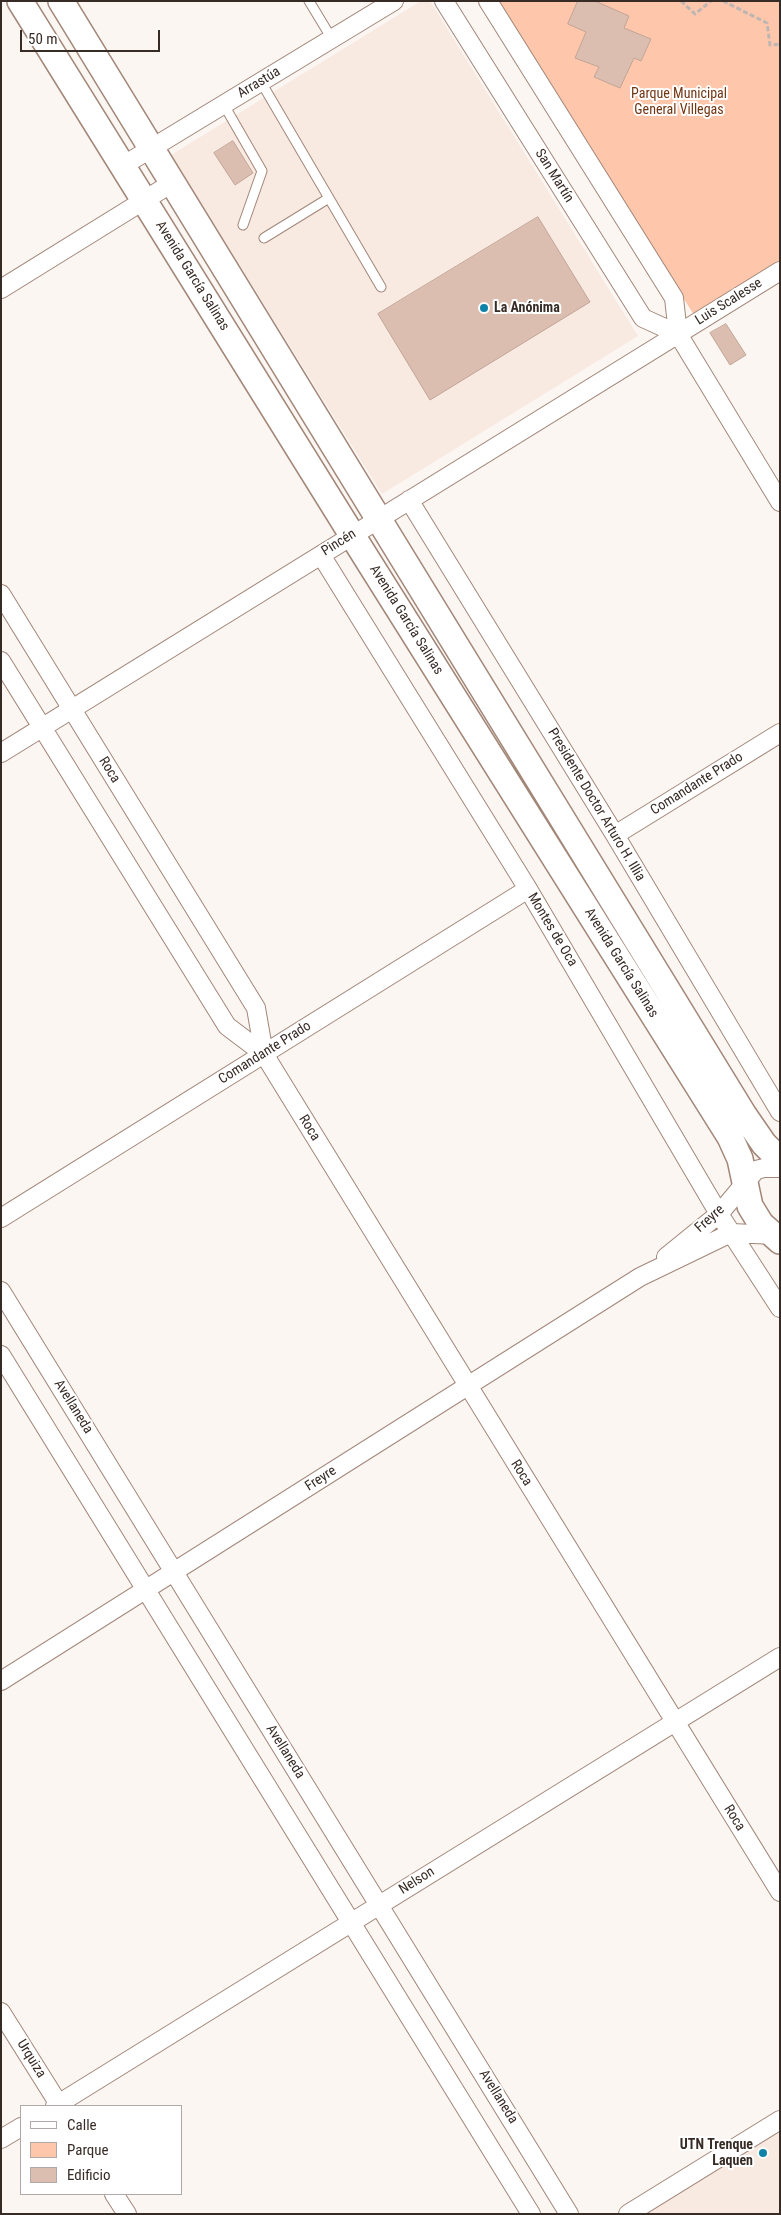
<!DOCTYPE html>
<html>
<head>
<meta charset="utf-8">
<style>
  body { margin:0 }
  #map { position:relative; width:781px; height:2215px; overflow:hidden; background:#fcf6f3; font-family:"Roboto Condensed",sans-serif }
  canvas { display:block }
  .frame { position:absolute; inset:0; border:2px solid #372b26; pointer-events:none }
  .legend { position:absolute; left:20px; top:2105px; width:162px; height:90px; box-sizing:border-box; background:#fff; border:1px solid #afaaa8; margin:0; padding:6px 9px; list-style:none; font-size:15px; color:#372b26 }
  .legend li { display:flex; align-items:center; gap:10px; height:25px }
  .legend b { width:25px; border:1px solid #afaaa8 }
  .scale { position:absolute; left:20px; top:30px; width:140px; height:22px; box-sizing:border-box; border:2px solid #372b26; border-top:0; padding-left:6px; font-size:15px; line-height:18px; white-space:nowrap; color:#372b26; -webkit-text-stroke:4px #fff; paint-order:stroke }
</style>
</head>
<body>
<div id="map">
<canvas width="781" height="2215"></canvas>
<div class="frame"></div>
<ul class="legend">
<li><b style="height:6px;background:#fff"></b>Calle</li>
<li><b style="height:14px;background:#fec6ab"></b>Parque</li>
<li><b style="height:14px;background:#dbbeaf"></b>Edificio</li>
</ul>
<div class="scale">50 m</div>
</div>
<script>
const c = document.querySelector('canvas').getContext('2d');
c.lineJoin = 'round';
function paint(path, color) {
  c.fillStyle = color;
  c.fill(path, 'evenodd');
}
function stroke(path, color, width, dash) {
  c.strokeStyle = color;
  c.lineWidth = width;
  c.lineCap = dash ? 'butt' : 'round';
  c.setLineDash(dash || []);
  c.stroke(path);
}
function drawText(font, color, halo, rows, align = 'center') {
  c.font = font + ' "Roboto Condensed",sans-serif';
  c.lineWidth = 4;
  c.setLineDash([]);
  c.textBaseline = 'middle';
  c.strokeStyle = halo;
  c.fillStyle = color;
  for (const [text, x, y, turn = 0] of rows) {
    c.save();
    c.translate(x, y);
    c.rotate((+turn || 0) * Math.PI / 180);
    c.textAlign = isNaN(turn) ? turn : align;
    if (halo) c.strokeText(text, 0, 0);
    c.fillText(text, 0, 0);
    c.restore();
  }
}
paint(new Path2D(`
  M421,1H430L638,336L382,494L171,155Z
  M780,2132V2214H644Z`), '#f8e9e1');
paint(new Path2D(`
  M497,1H780V262L694,315Z`), '#fec6ab');
const building = new Path2D(`
  M578,1H595L629,16L624,28L651,39L641,61L634,58L620,88L594,77L599,67L575,58L586,32L568,24Z
  M233,141L253,173L235,185L214,153Z
  M538,217L590,302L430,400L378,314Z
  M726,324L746,355L730,365L710,333Z`);
paint(building, '#dbbeaf');
stroke(building, '#c2a597', 1);
const service = new Path2D(`
  M309,1L332,39
  M261,82L381,287
  M224,105L262,171L243,225
  M264,238L329,198`);
const minor = new Path2D(`
  M444,1L643,318L678,334
  M488,1L674,298L678,334L780,502
  M124,165L394,1
  M1,289L172,183
  M409,500L615,835L780,1112
  M321,555L528,889L719,1214L780,1308
  M1,594L256,1008L264,1054
  M1,661L227,1026L264,1054L780,1892
  M1,753L780,271
  M615,835L780,733
  M1,1218L528,889
  M666,1257L719,1214L756,1170L764,1168H780
  M1,1291L569,2214
  M1,1355L531,2214
  M1,1681L640,1277L731,1233L776,1235
  M1,2012L60,2106
  M55,2106L780,1657
  M1,2139L21,2127
  M114,2194L127,2214
  M628,2214L780,2120`);
const secondary = new Path2D(`
  M20,1L362,551L730,1137L740,1159L750,1206L761,1224L780,1241
  M61,1L744,1115L764,1144L780,1160`);
stroke(service, '#a28779', 11);
stroke(minor, '#a28779', 20);
stroke(secondary, '#a28779', 28);
stroke(new Path2D(`
  M681,1L695,14L711,1
  M723,1L767,23L770,45L780,44`), '#beb6b2', 3, [5, 2.5]);
stroke(service, '#fff', 9);
stroke(minor, '#fff', 18);
stroke(secondary, '#fff', 25);
for (const [x, y, r, color] of [
  [484,308,5,"#0e83a9"],
  [763,2153,5,"#0e83a9"]
]) {
  const dot = new Path2D();
  dot.arc(x, y, r, 0, 2 * Math.PI);
  c.fillStyle = color;
  c.fill(dot);
  stroke(dot, '#fff', 2);
}
drawText('14px', '#372b26', '#fff', [
  ["Arrastúa",259,83,-31],
  ["San Martín",554,176,58],
  ["Avenida García Salinas",192,276,58],
  ["Luis Scalesse",729,302,-32],
  ["Pincén",339,543,-32],
  ["Avenida García Salinas",406,620,58],
  ["Roca",109,770,58],
  ["Comandante Prado",697,784,-32],
  ["Presidente Doctor Arturo H. Illia",596,805,59],
  ["Montes de Oca",552,930,59],
  ["Avenida García Salinas",621,963,58],
  ["Comandante Prado",265,1053,-32],
  ["Roca",309,1128,58],
  ["Freyre",710,1219,-42],
  ["Avellaneda",73,1407,58],
  ["Roca",521,1473,58],
  ["Freyre",321,1479,-33],
  ["Avellaneda",285,1752,58],
  ["Roca",734,1818,58],
  ["Nelson",417,1881,-32],
  ["Urquiza",31,2059,58],
  ["Avellaneda",498,2097,58]
]);
drawText('14px', '#713512', '#fff', [
  ["Parque Municipal",679,94],
  ["General Villegas",679,110]
]);
drawText('bold 14px', '#372b26', '#fff', [
  ["La Anónima",494,308],
  ["UTN Trenque",753,2145,"right"],
  ["Laquen",753,2161,"right"]
], 'left');
</script>
</body>
</html>
